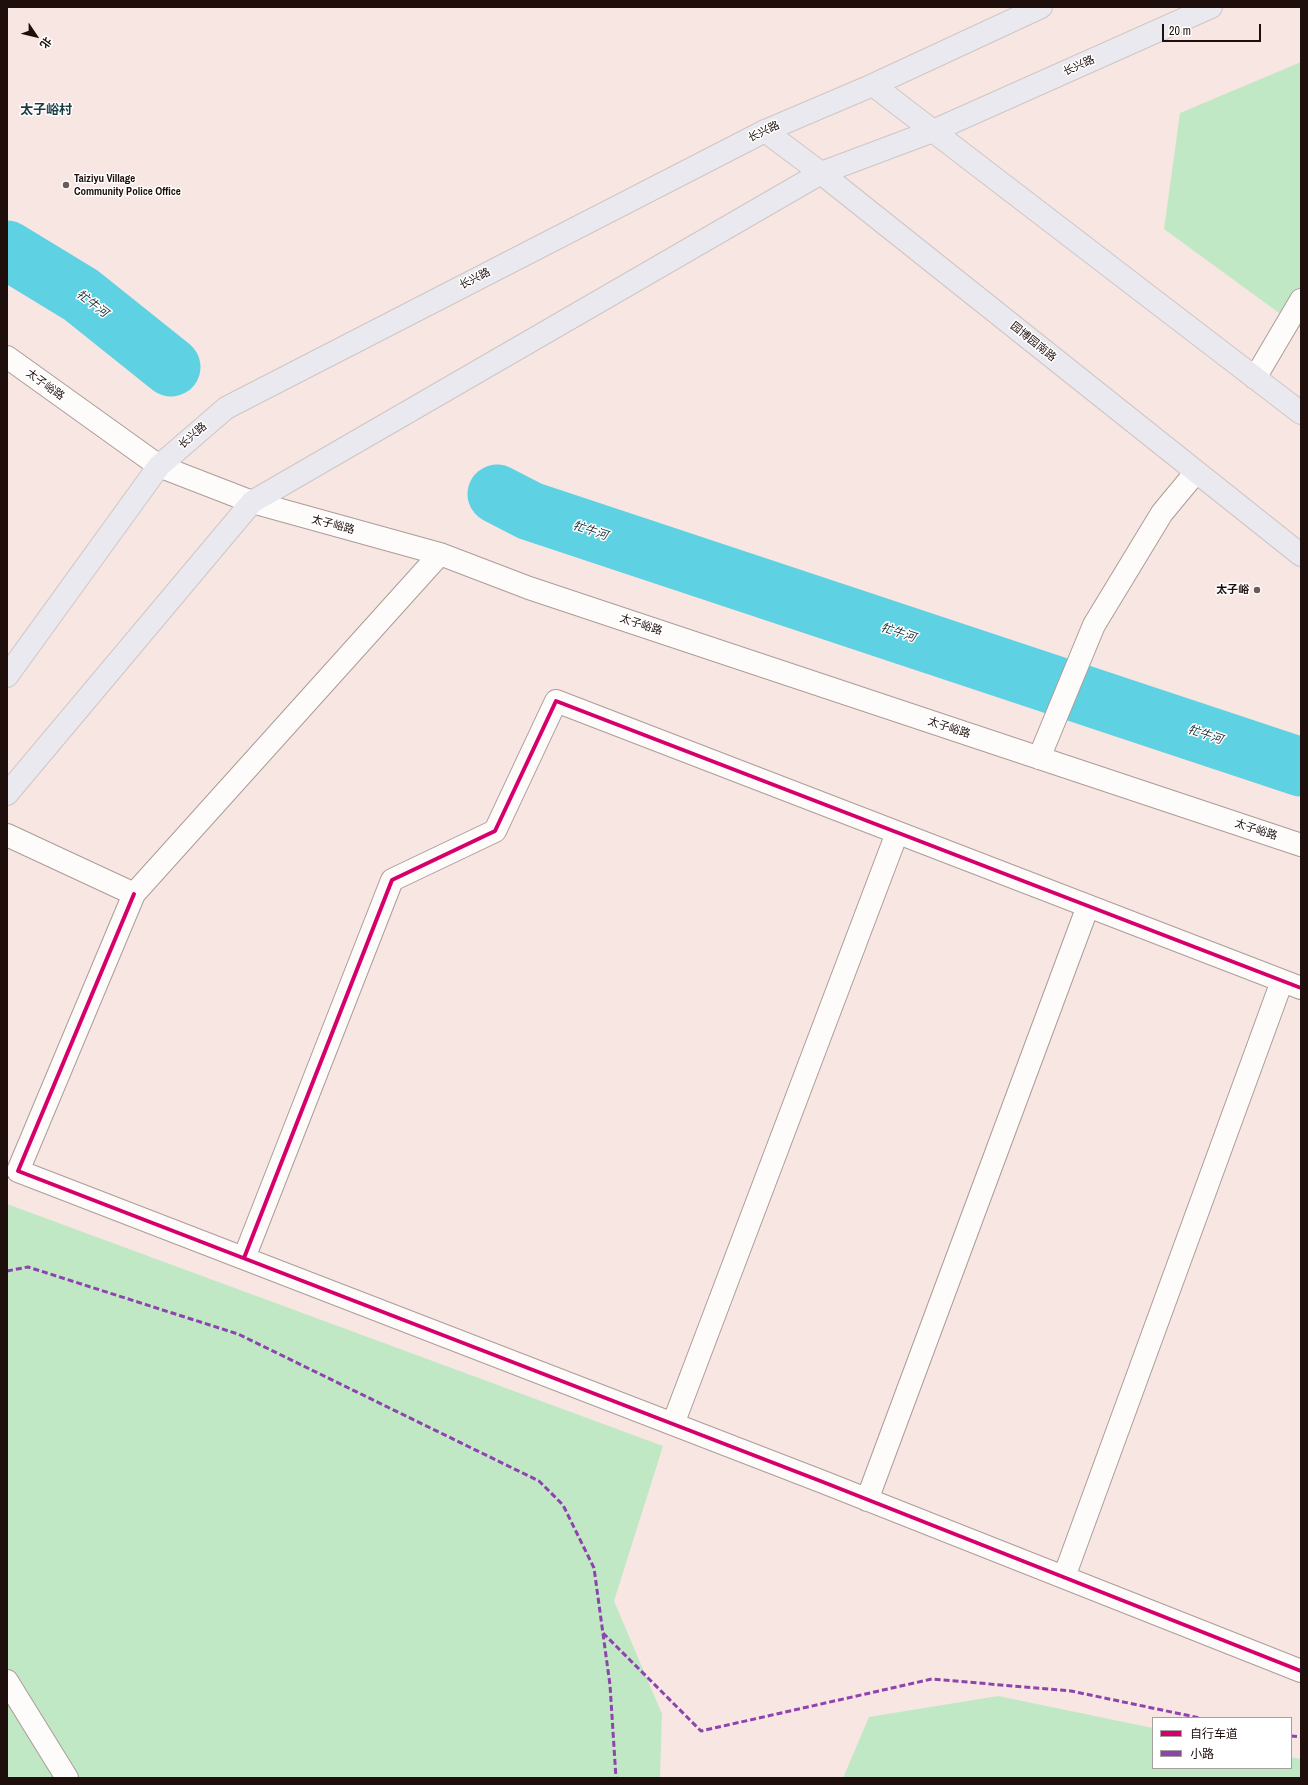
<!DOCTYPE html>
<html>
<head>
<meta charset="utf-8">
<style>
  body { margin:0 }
  #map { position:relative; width:1308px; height:1785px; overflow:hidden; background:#f7e6e2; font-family:"Archivo Narrow","Noto Sans SC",sans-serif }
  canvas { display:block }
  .frame { position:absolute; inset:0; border:8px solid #1f0f0c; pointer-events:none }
  .legend { position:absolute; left:1152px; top:1717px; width:140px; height:52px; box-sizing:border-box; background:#fff; border:1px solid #a59f9e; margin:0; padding:5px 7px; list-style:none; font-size:12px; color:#1f0f0c }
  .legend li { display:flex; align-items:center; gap:8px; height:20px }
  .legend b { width:20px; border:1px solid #a59f9e }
  .north { position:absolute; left:16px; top:16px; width:40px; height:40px; -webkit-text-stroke:3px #fff; paint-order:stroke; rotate:125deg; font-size:11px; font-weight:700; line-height:16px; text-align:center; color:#1f0f0c }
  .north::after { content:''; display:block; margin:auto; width:14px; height:18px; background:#1f0f0c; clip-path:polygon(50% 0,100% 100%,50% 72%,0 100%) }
  .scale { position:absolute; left:1162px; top:24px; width:99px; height:18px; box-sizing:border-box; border:2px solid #1f0f0c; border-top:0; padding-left:5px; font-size:12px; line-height:14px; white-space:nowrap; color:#1f0f0c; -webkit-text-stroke:3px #fff; paint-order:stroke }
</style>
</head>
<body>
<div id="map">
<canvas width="1308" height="1785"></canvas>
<div class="frame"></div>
<ul class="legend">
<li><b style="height:5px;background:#d6006c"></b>自行车道</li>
<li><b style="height:5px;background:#8e44ad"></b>小路</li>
</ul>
<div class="north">北</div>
<div class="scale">20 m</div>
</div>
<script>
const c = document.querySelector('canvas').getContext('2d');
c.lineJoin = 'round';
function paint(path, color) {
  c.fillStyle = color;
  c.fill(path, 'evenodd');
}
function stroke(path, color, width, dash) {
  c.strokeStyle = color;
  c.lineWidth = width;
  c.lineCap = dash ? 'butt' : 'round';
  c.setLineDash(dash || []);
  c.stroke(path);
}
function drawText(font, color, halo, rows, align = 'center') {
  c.font = font + ' "Archivo Narrow","Noto Sans SC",sans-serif';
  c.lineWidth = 3;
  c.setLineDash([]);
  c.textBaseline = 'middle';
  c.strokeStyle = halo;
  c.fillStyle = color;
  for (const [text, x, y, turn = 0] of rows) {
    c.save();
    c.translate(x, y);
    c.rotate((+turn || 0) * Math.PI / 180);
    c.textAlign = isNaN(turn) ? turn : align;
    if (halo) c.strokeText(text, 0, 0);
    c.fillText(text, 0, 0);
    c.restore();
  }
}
paint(new Path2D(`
  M1301,62V329L1164,229L1180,113Z
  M7,1204L663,1446L614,1601L662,1714L660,1778H7Z
  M998,1696L1153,1728V1768H1291V1757L1301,1759V1778H843L869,1717Z`), '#c1e8c5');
stroke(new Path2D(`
  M7,250L81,295L171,367
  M497,494L530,511L1301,767`), '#5ed1e3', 59);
const minor = new Path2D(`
  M1255,378L1301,300
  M252,502L440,554L529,588L1301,845
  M1039,758L1094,625L1162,513L1196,472
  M7,835L134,894L440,554
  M134,894L18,1171L823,1482L1301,1671
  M244,1258L392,880L495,831L556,701L1301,988
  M673,1424L897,833
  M867,1500L1088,906
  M1064,1577L1282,981
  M7,1681L67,1778`);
const tertiary = new Path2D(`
  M7,357L159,466L252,502`);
const primary = new Path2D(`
  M873,85L1301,413
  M765,131L821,173L1301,555
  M7,676L159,466L226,408L765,131L873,85L1041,7
  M7,794L252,502L821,173L933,131L1211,7`);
stroke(minor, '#ac9c98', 24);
stroke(tertiary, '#ac9c98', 24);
stroke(primary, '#cfc6c4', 24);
stroke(minor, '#fefbfb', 22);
stroke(tertiary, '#fefbfb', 22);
stroke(primary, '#eae9ef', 22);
stroke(new Path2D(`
  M7,1271L28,1267L238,1334L539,1481L563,1505L594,1568L610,1685L616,1778
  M603,1633L701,1731L932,1679L1071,1691L1200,1718
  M1291,1736L1301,1737`), '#8e44ad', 3, [6, 3]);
stroke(new Path2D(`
  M134,894L18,1171L823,1482L1301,1671
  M244,1258L392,880L495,831L556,701L1301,988`), '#d6006c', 4);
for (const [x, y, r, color] of [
  [66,185,4,"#6b5a57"],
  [1257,590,4,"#6b5a57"]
]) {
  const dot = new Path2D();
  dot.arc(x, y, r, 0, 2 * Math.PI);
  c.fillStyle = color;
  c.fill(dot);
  stroke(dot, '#fff', 1.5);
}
drawText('11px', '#1f0f0c', '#fff', [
  ["长兴路",1079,66,-24],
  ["长兴路",764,132,-25],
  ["长兴路",475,279,-27],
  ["园博园南路",1033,342,39],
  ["太子峪路",45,385,36],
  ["长兴路",193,436,-41],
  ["太子峪路",333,525,15],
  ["太子峪路",641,625,18],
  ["太子峪路",949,728,18],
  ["太子峪路",1256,830,18]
]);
drawText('bold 11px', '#1f0f0c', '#fff', [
  ["Taiziyu Village",74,179],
  ["Community Police Office",74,192],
  ["太子峪",1249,590,"right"]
], 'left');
drawText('italic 12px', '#1c343a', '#fff', [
  ["牤牛河",92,304,37],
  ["牤牛河",590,531,18],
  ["牤牛河",898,633,18],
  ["牤牛河",1205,735,18]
]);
drawText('bold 13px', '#1a3b41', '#fff', [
  ["太子峪村",46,111]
]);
</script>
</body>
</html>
